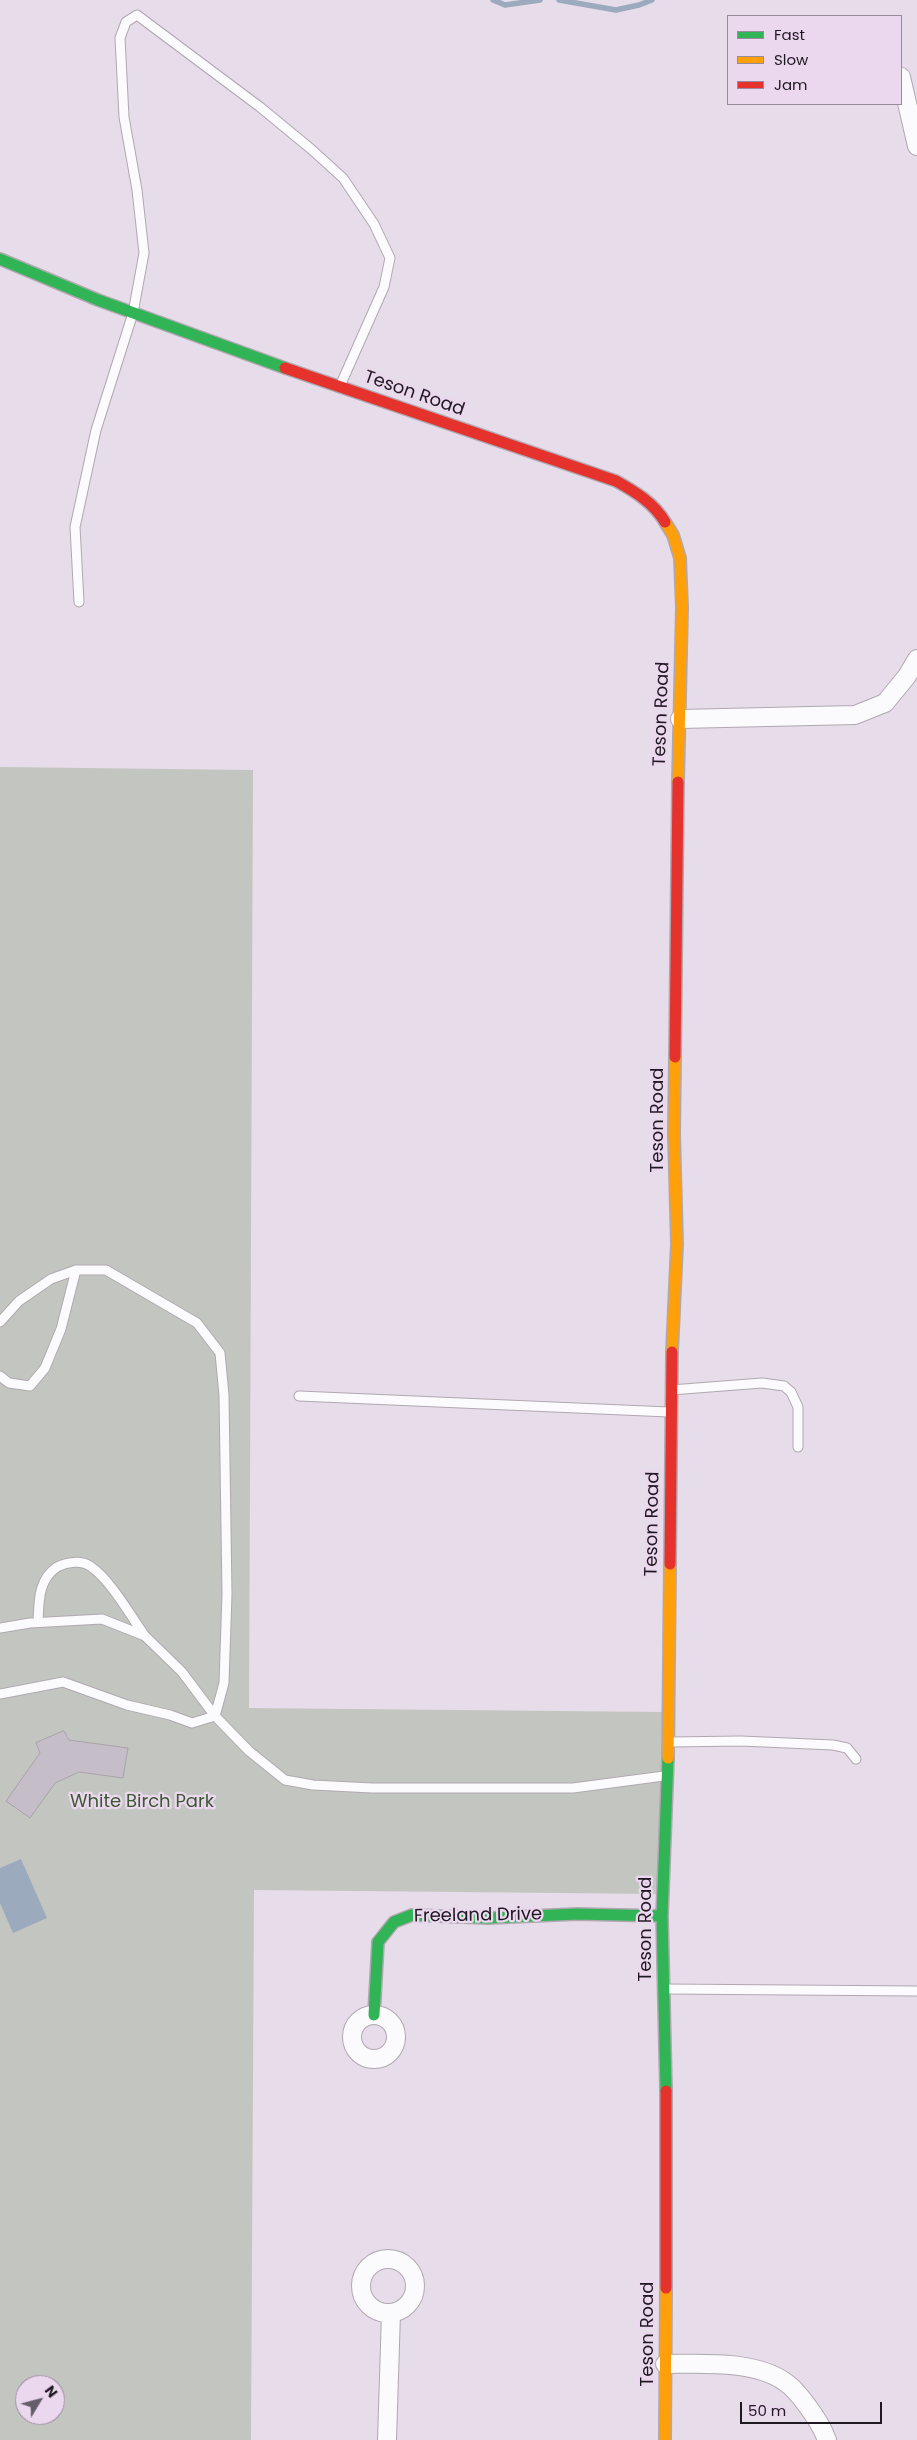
<!DOCTYPE html>
<html>
<head>
<meta charset="utf-8">
<style>
  body { margin:0 }
  #map { position:relative; width:917px; height:2440px; overflow:hidden; background:#e7dce9; font-family:Poppins,sans-serif }
  canvas { display:block }
  .legend { position:absolute; left:727px; top:15px; width:175px; height:90px; box-sizing:border-box; background:#ebd7ee; border:1px solid #998b9c; margin:0; padding:6px 9px; list-style:none; font-size:15px; color:#1f1921 }
  .legend li { display:flex; align-items:center; gap:10px; height:25px }
  .legend b { width:25px; border:1px solid #998b9c }
  .north { position:absolute; left:15px; top:2375px; width:50px; height:50px; box-sizing:border-box; background:#ebd7ee; border:1px solid #998b9c; border-radius:50%; rotate:53deg; font-size:14px; font-weight:700; line-height:20px; text-align:center; color:#1f1921 }
  .north::after { content:''; display:block; margin:auto; width:18px; height:22px; background:#655d67; clip-path:polygon(50% 0,100% 100%,50% 72%,0 100%) }
  .scale { position:absolute; left:740px; top:2402px; width:142px; height:22px; box-sizing:border-box; border:2px solid #1f1921; border-top:0; padding-left:6px; font-size:15px; line-height:18px; white-space:nowrap; color:#1f1921; -webkit-text-stroke:4px #ebd7ee; paint-order:stroke }
</style>
</head>
<body>
<div id="map">
<canvas width="917" height="2440"></canvas>
<ul class="legend">
<li><b style="height:6px;background:#30b455"></b>Fast</li>
<li><b style="height:6px;background:#ff9f0a"></b>Slow</li>
<li><b style="height:6px;background:#e5322d"></b>Jam</li>
</ul>
<div class="north">N</div>
<div class="scale">50 m</div>
</div>
<script>
const c = document.querySelector('canvas').getContext('2d');
c.lineJoin = 'round';
function paint(path, color) {
  c.fillStyle = color;
  c.fill(path, 'evenodd');
}
function stroke(path, color, width, dash) {
  c.strokeStyle = color;
  c.lineWidth = width;
  c.lineCap = dash ? 'butt' : 'round';
  c.setLineDash(dash || []);
  c.stroke(path);
}
function drawText(font, color, halo, rows, align = 'center') {
  c.font = font + ' Poppins,sans-serif';
  c.lineWidth = 4.5;
  c.setLineDash([]);
  c.textBaseline = 'middle';
  c.strokeStyle = halo;
  c.fillStyle = color;
  for (const [text, x, y, turn = 0] of rows) {
    c.save();
    c.translate(x, y);
    c.rotate((+turn || 0) * Math.PI / 180);
    c.textAlign = isNaN(turn) ? turn : align;
    if (halo) c.strokeText(text, 0, 0);
    c.fillText(text, 0, 0);
    c.restore();
  }
}
paint(new Path2D(`
  M0,767L253,770L249,1708L662,1712L661,1894L254,1890L251,2440H0ZM25,2385H55V2415H25Z`), '#c3c6c0');
paint(new Path2D(`
  M21,1859L47,1918L13,1933L0,1903V1868Z`), '#9baabc');
stroke(new Path2D(`
  M493,0L505,5L540,0
  M559,0L616,10L639,5L652,0`), '#9baabc', 5.5);
const building = new Path2D(`
  M64,1731L69,1740L128,1748L123,1778L79,1772L55,1783L30,1818L6,1801L40,1753L36,1743Z`);
paint(building, '#c5bdc7');
stroke(building, '#a9a2ab', 1);
const lane = new Path2D(`
  M79,602L75,527L96,430L133,313L144,253L137,190L124,117L120,38L126,22L137,15L260,107L311,149L343,178L374,224L390,258L384,287L340,386
  M0,1322L19,1301L51,1279L76,1270H106L197,1323L220,1353L224,1395L227,1594L224,1683L215,1716
  M0,1376L9,1383L30,1386L45,1368L61,1329L76,1270
  M671,1390L762,1383L784,1386L791,1392L798,1407V1447
  M299,1396L669,1412
  M38,1622C39,1601 38,1580 57,1567C67,1562 81,1560 90,1566C111,1580 130,1615 145,1636
  M0,1628L30,1623L102,1619L145,1636L182,1672L215,1716L249,1751L285,1780L313,1785L372,1788H573L664,1776
  M0,1694L63,1682L127,1705L170,1715L192,1723L215,1716
  M671,1742L741,1741L833,1745L847,1748L856,1759
  M666,1989L917,1991`);
const street = new Path2D(`
  M901,77L917,146
  M680,719L855,715L885,703L907,676L917,659
  M352 2037a22 22 0 1 1 44 0a22 22 0 1 1-44 0Z
  M361 2286a27 27 0 1 1 54 0a27 27 0 1 1-54 0Z
  M665,2364C701,2364 755,2360 785,2382C793,2387 800,2396 806,2404C815,2416 822,2426 827,2440
  M387,2440L391,2313`);
const fast = new Path2D(`
  M0,259L98,300L285,368
  M374,2015L378,1942L394,1922L412,1915L488,1918L577,1914L662,1916
  M666,2091L662,1916L668,1758`);
const slow = new Path2D(`
  M665,522L673,535L680,558L682,608L678,782
  M672,1352L677,1244L674,1134L675,1057
  M668,1758L670,1564
  M665,2440L666,2288`);
const jam = new Path2D(`
  M285,368L616,481C634,491 654,503 665,522
  M675,1057L678,782
  M670,1564L672,1352
  M666,2091V2288`);
stroke(lane, '#b0a8b1', 11);
stroke(street, '#b0a8b1', 20);
stroke(fast, '#b0a8b1', 14);
stroke(slow, '#b0a8b1', 14);
stroke(jam, '#b0a8b1', 14);
stroke(new Path2D(`
  M67,1736L123,1735L127,1732L133,1719
  M198,1736L222,1746L233,1757
  M237,1761L262,1781
  M158,2027L156,2002L208,1968
  M230,2440L235,2054L228,2022L207,1966V1949L219,1868L225,1851L278,1790`), '#c5c1c7', 3, [1, 4]);
stroke(lane, '#fbfafc', 9);
stroke(street, '#fbfafc', 18);
stroke(fast, '#30b455', 11);
stroke(slow, '#ff9f0a', 11);
stroke(jam, '#e5322d', 11);
drawText('18px', '#1f1921', '#ebd7ee', [
  ["Teson Road",414,394,19],
  ["Teson Road",662,714,-88],
  ["Teson Road",658,1120,-90],
  ["Teson Road",653,1524,-89],
  ["Freeland Drive",478,1916,-1],
  ["Teson Road",646,1929,-90],
  ["Teson Road",648,2334,-90]
]);
drawText('18px', '#3c5831', '#ebd7ee', [
  ["White Birch Park",142,1802]
]);
</script>
</body>
</html>
